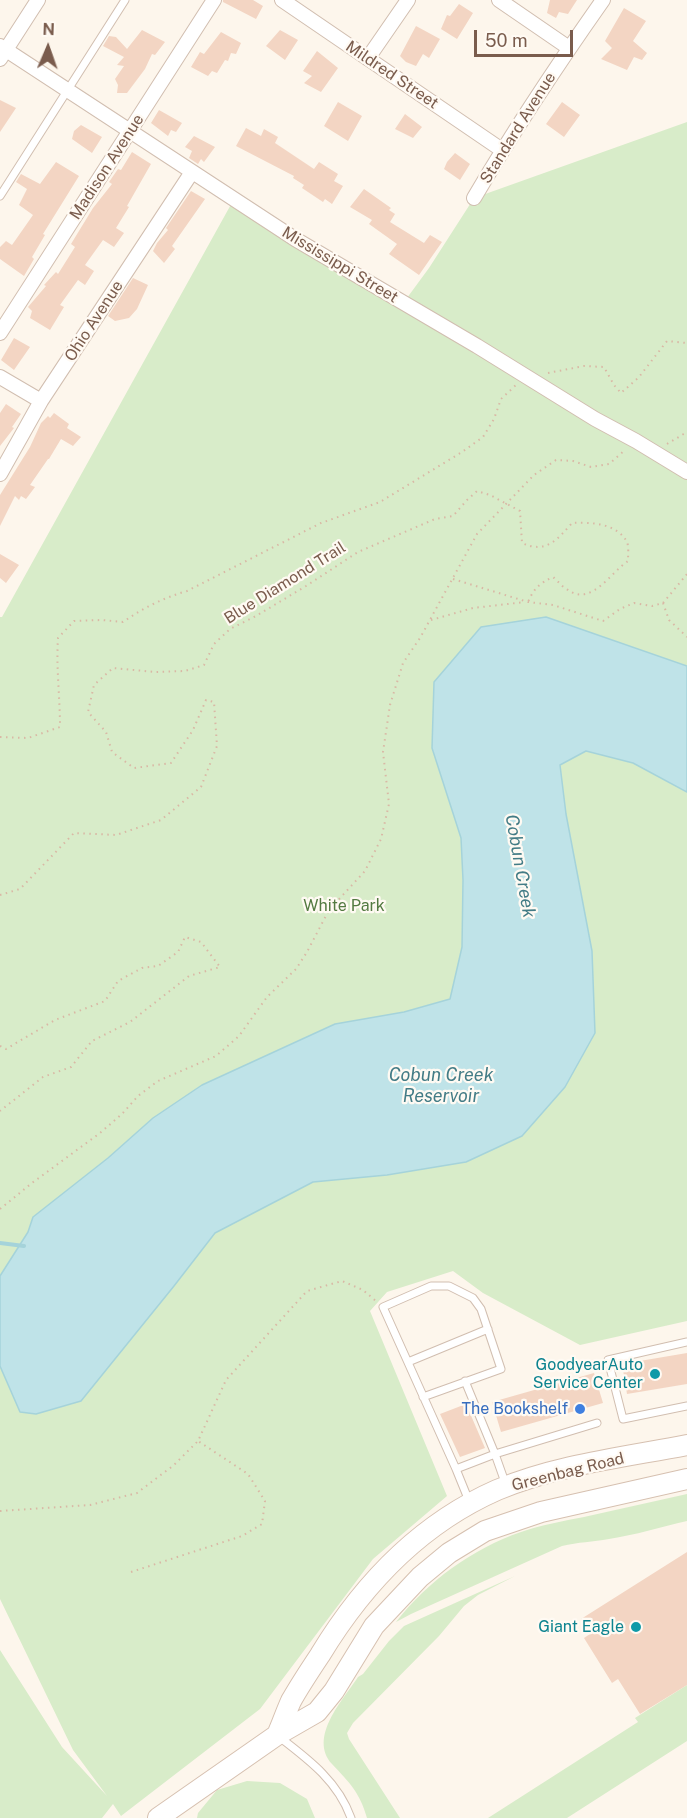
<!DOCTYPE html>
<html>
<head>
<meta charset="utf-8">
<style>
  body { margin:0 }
  #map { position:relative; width:687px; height:1818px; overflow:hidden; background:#fdf6ec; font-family:"Public Sans",sans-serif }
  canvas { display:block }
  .north { position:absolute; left:18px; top:18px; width:60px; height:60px; -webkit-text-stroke:4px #fffaf3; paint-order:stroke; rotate:2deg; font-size:16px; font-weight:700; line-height:24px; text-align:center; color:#7a5c4d }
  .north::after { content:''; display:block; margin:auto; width:21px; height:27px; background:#7a5c4d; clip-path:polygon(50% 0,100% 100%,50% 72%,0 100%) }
  .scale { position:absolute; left:474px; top:30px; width:99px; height:27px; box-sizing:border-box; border:3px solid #7a5c4d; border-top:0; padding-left:8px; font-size:18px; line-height:21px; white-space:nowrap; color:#7a5c4d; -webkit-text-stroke:4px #fffaf3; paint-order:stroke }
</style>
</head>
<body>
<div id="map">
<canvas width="687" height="1818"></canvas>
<div class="north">N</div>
<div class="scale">50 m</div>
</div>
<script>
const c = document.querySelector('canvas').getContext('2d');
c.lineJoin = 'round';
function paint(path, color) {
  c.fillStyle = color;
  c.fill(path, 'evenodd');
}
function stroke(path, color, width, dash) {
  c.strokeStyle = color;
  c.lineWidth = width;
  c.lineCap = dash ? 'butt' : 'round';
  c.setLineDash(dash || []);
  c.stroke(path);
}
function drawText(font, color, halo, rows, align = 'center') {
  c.font = font + ' "Public Sans",sans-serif';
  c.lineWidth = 4.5;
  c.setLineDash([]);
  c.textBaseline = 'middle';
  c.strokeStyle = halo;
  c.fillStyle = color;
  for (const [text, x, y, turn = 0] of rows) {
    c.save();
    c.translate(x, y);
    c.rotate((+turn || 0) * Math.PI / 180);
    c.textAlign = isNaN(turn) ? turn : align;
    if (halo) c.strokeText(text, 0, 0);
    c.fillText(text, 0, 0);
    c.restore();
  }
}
paint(new Path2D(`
  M687,122V1321L580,1345L483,1293L453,1271L387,1292L370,1311L447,1496L373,1559L260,1709L121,1816L113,1804L102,1818H0V1650L62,1747L107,1796L73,1750L0,1599V617H2L234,199L404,302L429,268L474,198Z
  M687,1494V1521C661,1527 635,1535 609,1539C593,1542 578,1542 562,1546L411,1614L396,1622C428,1581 472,1549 521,1532C541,1525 563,1521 584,1517C618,1509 653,1502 687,1494Z
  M515,1576L478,1595L464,1606L439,1636L353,1723L347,1733L349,1739L400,1818H367C360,1793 350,1783 332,1764C308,1737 343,1700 358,1677L363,1674L389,1641L404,1626Z
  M687,1685V1741L567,1818H488L638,1722L635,1718Z
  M247,1781L280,1783L307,1799L315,1818H197L198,1813L217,1790Z`), '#d8ecc9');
const water = new Path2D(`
  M546,617L687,666V792L633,763L586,751L560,765L566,814L592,951L595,1033L565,1087L522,1136L466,1162L387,1175L313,1182L215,1233L174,1286L81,1401L36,1414L20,1412L0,1366V1276L28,1232L33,1217L108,1158L153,1118L202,1085L335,1024L404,1012L450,999L462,947L463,880L461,838L432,748L434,682L481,627Z`);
paint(water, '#bfe3e8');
stroke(water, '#a5d3da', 1.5);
stroke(new Path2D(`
  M0,1243L24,1246`), '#a5d3da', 4);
paint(new Path2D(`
  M223,0H253L263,6L256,19L223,2Z
  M550,0H577L568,14L559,12L556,18L547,13Z
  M459,4L473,13L457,39L441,29L447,15L450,16Z
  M624,8L646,21L633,41L647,53L642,60L634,57L627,70L601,59L612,48L605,41Z
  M416,26L440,39L429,58L423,54L416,66L406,62L400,56Z
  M142,30L165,42L155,55L152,54L145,69L127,93H117L118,85L115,79L124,66L117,65L124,57L103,46L109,36L116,37L127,49Z
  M280,30L298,40L285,60L266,46Z
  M221,32L241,43L236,54L231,53L228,61L225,60L217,73L212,71L208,76L191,67L200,52L204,54Z
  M317,51L338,68L321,92L304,83L312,76L303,71Z
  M0,100L16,108L0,132Z
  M338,102L362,116L348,141L324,126Z
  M562,102L580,115L564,137L546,124Z
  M159,110L182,123L176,132L171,130L168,136L151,123Z
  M405,114L422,127L413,138L395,129Z
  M81,125L102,137L92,153L72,139L74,131Z
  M246,128L261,136L264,129L278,137L275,143L314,169L319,162L338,174L334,181L343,186L332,204L325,199L323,202L302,188L304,185L293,178L294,176L236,146Z
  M194,136L215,147L204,162L201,159L198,164L189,158L192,151L185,147Z
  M132,152L151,164L127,206L129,207L116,228L124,233L114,247L103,240L85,265L94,271L85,285L78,280L60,305L64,307L50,330L30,318L32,311L28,307L46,286L44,285L56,272L58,274L75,247L71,244L93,208L112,184L109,182L118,169L121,170Z
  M455,153L470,164L460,180L444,169L447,162Z
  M56,162L79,176L43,234L45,235L32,257L34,259L24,276L0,259V247L6,241L12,245L33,215L19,205L27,189L16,182L21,174L40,184Z
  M364,189L391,208L389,210L395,214L390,222L424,243L430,235L442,242L419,275L389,254L397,244L369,224L372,220L350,207Z
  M191,191L205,199L172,246L175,249L164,263L153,251L157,243L168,230L166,228Z
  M133,278L148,285L137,309L129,318L115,321L108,316Z
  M14,338L30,347L14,370L1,360Z
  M6,404L21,414L12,427L14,428L0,446V413Z
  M54,413L69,424L67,428L81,437L73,446L61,439L49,459H48L30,485L35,487L26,499L21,496L19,500L15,496L0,526V495L30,447L41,423L48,416L50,418Z
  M0,554L19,565L6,583L0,578Z
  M687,1353V1384L627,1394L622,1364Z
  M594,1373L603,1403L501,1432L492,1402Z
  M466,1404L485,1448L460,1457L440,1414Z
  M687,1552V1685L640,1714L618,1679L612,1683L584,1638L590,1634L581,1619Z`), '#f3d5c3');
const lane = new Path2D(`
  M0,196L125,0
  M687,1342L608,1360L623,1419L687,1406
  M408,1362L488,1329
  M465,1381L495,1454L597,1423
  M423,1397L501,1369L481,1309L473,1298L449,1286H431L383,1307L456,1469
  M469,1501L456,1469L495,1454L506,1485
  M278,1736C308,1759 338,1781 351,1818`);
const street = new Path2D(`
  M282,0L502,150
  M499,0L569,48
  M0,46L295,239L477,346L595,419L636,441L687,472
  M368,58L408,0
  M0,59L38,0
  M474,198C514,130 558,64 603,0
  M0,333L214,0
  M0,377L41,401
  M0,474L41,401L192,172`);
const secondary = new Path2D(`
  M277,1735C282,1724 286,1712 291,1701C300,1685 310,1670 320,1655C363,1584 420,1524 497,1490C556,1465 625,1457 687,1445
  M158,1818L277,1735L317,1712L334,1691L374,1626L420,1577L449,1553L485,1531L541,1512L687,1479`);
stroke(lane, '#d1beb0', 9);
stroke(street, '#d1beb0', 16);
stroke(secondary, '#d6c0b0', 22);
stroke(new Path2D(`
  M548,373L584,366L604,367L614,385L621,393L639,377L667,341L687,343
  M667,444L687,432
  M453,579L528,602L553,605L603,621L620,609L634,603L652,606L663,603
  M663,603L669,620L687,637
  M663,603L687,574
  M431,620L473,608L525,602
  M0,737L28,738L60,727C60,697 56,667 58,638L74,621L102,620L123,622C143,608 163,598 187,591L321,523L380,502L462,452L483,437L494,419L501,399L516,385
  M0,895L20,889L74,833L116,835L161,820L201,787L217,746L214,702L206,700L193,730L171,763L134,768L112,752L106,732L88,712L94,685L113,668L155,672L185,671L204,665L214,644L230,629L256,616L306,586L358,552L435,519L453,516L467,500L477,491L490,495L520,511L522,543C546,554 557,540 572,523C590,522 617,523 627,542C629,547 628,555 628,561C611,572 591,607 568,590C562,587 558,581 553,577C540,583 534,588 528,602
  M0,1046L6,1049L55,1020L105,1001L118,981L142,968L158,966L178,952L185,937L201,942L220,967L189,976L130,1022L92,1041L71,1067L43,1077L0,1111
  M0,1209L32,1183L100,1133L122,1114L138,1096L158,1081L216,1056L239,1036L267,997L296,969L307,952L329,910L365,871L381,839L389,804L383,752L390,705L403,663L420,638L477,534L534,475L556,460L573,461L591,467L609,464L624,451
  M0,1511L90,1505L137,1493L174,1465L198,1441L226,1380L307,1291L342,1281L363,1290L377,1302
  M131,1572L242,1536L262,1524L265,1501L248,1474L198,1441`), '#d9b8a5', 2, [1.5, 4.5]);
stroke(lane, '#fff', 7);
stroke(street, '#fff', 14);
stroke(secondary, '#fff', 20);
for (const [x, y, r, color] of [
  [655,1374,6,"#0f9aa8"],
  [580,1409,6,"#3f7fe0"],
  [636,1627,6,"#0f9aa8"]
]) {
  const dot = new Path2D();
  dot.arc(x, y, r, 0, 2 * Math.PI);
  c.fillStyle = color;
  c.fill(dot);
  stroke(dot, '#fffaf3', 2);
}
drawText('16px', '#7a5c4d', '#fffaf3', [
  ["Mildred Street",392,75,34],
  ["Standard Avenue",518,128,-58],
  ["Madison Avenue",107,167,-57],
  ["Mississippi Street",340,265,31],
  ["Ohio Avenue",94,321,-57],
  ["Blue Diamond Trail",285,583,-32],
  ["Greenbag Road",568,1472,-14]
]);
drawText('16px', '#537a41', '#fffaf3', [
  ["White Park",344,906]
]);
drawText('16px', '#0d838f', '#fffaf3', [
  ["GoodyearAuto",643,1365],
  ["Service Center",643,1383],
  ["Giant Eagle",624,1627]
], 'right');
drawText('16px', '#366cbe', '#fffaf3', [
  ["The Bookshelf",568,1409]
], 'right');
drawText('italic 18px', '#437c86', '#fffaf3', [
  ["Cobun Creek",520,866,80],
  ["Cobun Creek",441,1075],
  ["Reservoir",441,1096]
]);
</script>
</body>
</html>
